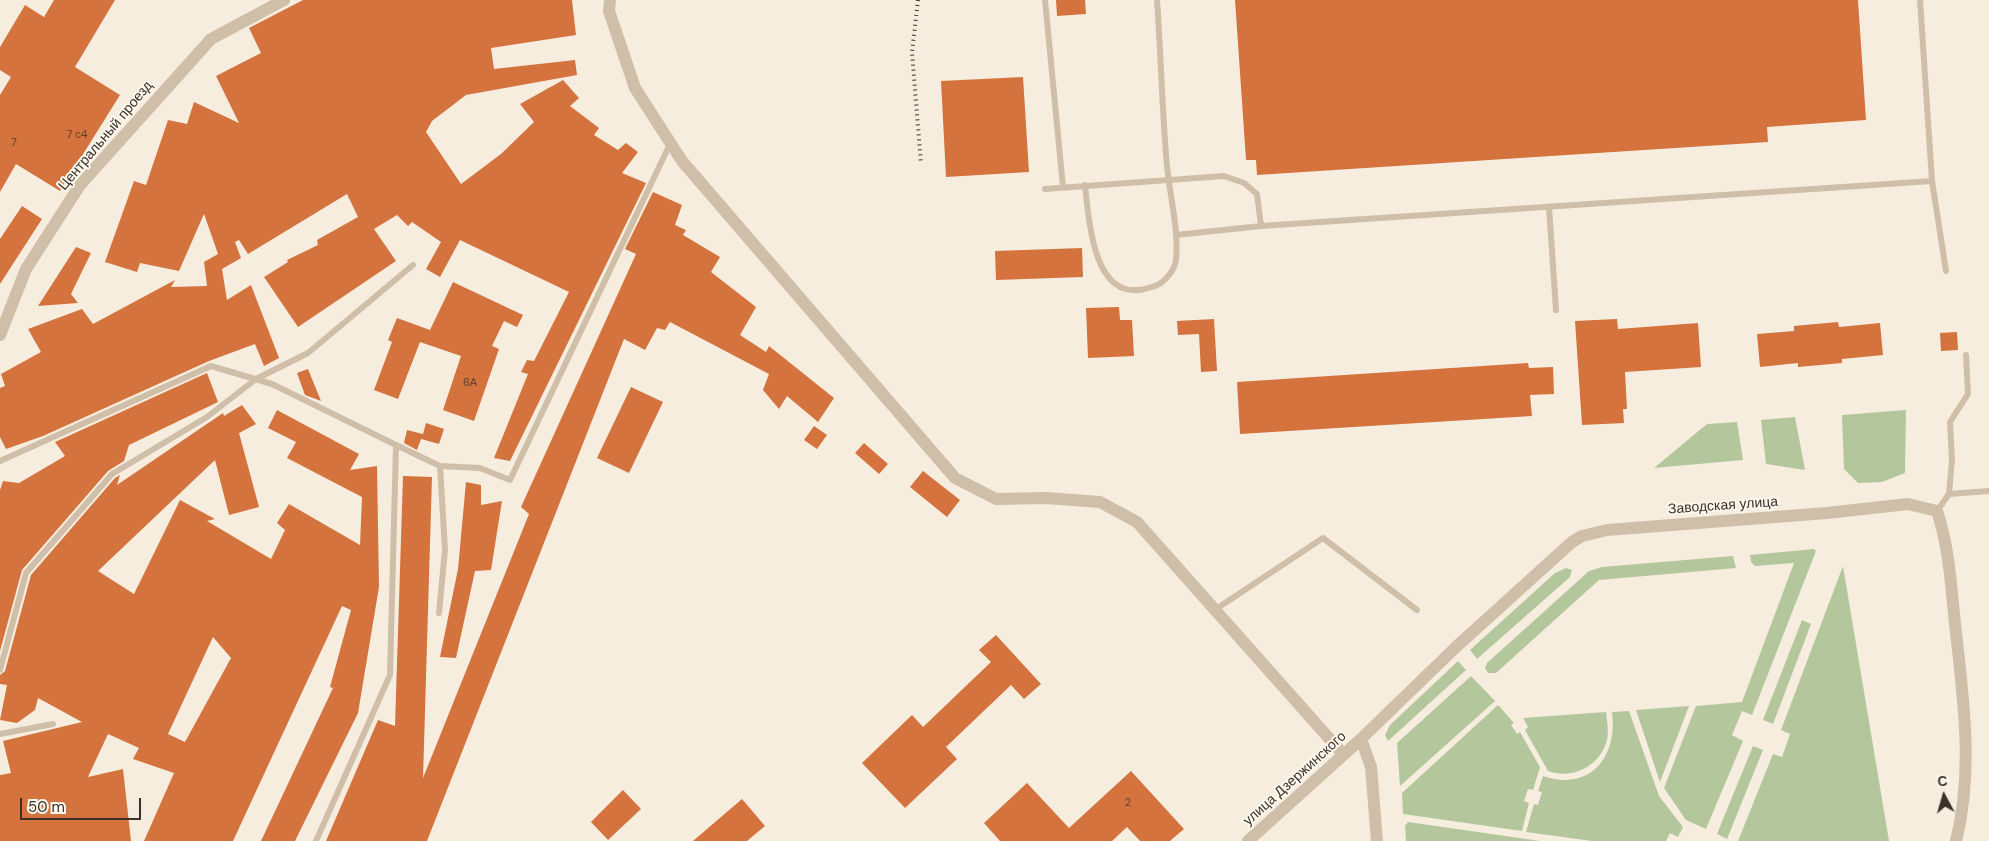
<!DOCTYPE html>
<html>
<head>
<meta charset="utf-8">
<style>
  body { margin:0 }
  #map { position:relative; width:1989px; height:841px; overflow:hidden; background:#f6eddf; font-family:"DM Sans",sans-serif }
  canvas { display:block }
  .north { position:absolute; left:1919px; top:771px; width:50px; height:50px; -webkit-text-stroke:4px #fcf7ec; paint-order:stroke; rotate:354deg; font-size:14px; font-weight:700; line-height:20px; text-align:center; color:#3c3129 }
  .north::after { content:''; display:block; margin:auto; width:18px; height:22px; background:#3c3129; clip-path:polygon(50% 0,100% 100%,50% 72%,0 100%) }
  .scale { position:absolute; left:20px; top:798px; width:121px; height:22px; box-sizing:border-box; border:2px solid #3c3129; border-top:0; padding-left:6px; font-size:15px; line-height:18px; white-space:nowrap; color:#3c3129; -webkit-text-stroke:4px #fcf7ec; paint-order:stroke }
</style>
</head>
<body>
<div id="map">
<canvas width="1989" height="841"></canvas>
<div class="north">С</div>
<div class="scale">50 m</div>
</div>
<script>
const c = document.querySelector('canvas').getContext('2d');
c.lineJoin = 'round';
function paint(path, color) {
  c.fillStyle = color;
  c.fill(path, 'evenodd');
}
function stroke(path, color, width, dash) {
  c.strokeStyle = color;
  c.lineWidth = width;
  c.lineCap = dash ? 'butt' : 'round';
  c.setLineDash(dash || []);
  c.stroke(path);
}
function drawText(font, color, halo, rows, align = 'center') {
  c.font = font + ' "DM Sans",sans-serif';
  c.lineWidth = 4;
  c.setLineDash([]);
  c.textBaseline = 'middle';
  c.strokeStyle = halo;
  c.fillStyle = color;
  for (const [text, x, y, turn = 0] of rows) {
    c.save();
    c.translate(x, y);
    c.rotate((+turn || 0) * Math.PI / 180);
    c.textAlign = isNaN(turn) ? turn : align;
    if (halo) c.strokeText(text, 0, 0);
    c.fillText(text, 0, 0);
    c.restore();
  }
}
paint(new Path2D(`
  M1906,410L1905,473L1882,482L1858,483L1844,469L1842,415Z
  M1795,417L1805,470L1766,464L1761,420Z
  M1737,422L1743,460L1654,468L1707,424Z
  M1814,549L1816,551L1752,715L1742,711L1732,735L1743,741L1706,829L1686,820L1664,788L1696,706L1742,702L1794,563L1755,566L1751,562L1750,555Z
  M1733,556L1736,568L1599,580L1496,673H1488L1485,668L1487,663L1589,571L1602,567Z
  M1843,566L1889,841H1738L1773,754L1782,757L1790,734L1781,730Z
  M1566,568L1572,570L1570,577L1477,659L1470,650L1555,573Z
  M1802,620L1811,624L1773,724L1763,720Z
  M1458,661L1466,670L1388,741L1385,735L1390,725Z
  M1471,676L1495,701L1400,786L1397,743Z
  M1498,705L1514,723L1511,725L1517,734L1520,732L1540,767L1533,790L1528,789L1524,801L1529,803L1522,831L1403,814L1402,793Z
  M1689,706L1660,782L1636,710Z
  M1629,711L1659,796L1683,827L1678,837L1670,833L1666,841H1592L1526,832L1534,804L1538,805L1542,792L1538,791L1543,776C1590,792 1618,757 1612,712Z
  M1606,712C1607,721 1609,731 1607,740C1600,766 1573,780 1548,771L1525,730L1528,727L1523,718Z
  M1753,746L1763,750L1727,839L1717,834Z
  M1408,822L1540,841H1406L1405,826Z`), '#b4c79c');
paint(new Path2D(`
  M54,0H115L75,67L120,95L60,191L16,164L0,192V95L11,77L0,70V47L25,5L44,17Z
  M303,0H572L576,35L491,48L494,69L575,60L577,75L466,95L432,121L426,132L461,184L501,154L534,122L520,104L563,80L579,98L570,106L599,128L594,135L618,150L626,143L638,152L622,173L646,183L510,461L494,458L528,374L521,372L527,360L534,361L569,292L460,240L440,277L426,269L441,242L412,222L408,226L397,215L374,229L396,261L298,327L264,277L288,262L287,260L318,245L317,240L358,217L347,194L248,254L239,240L235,242L241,258L222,269L227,300L251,285L279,358L264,366L255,344L209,361L43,436L6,449L0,437V388L5,386L1,374L41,352L28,329L82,309L93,324L175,280L171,287L207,286L204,262L218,254L204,214L179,271L140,263L137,272L105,262L134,181L146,185L168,120L187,124L194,102L239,123L216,76L261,53L249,28Z
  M1056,0H1085L1086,14L1057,16Z
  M1235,0H1858L1866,120L1767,127L1768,142L1257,175L1256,160H1246Z
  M1023,77L1029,172L946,177L941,81Z
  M653,192L682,205L675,225L686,230L683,235L720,257L711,272L756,307L740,335L766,352L769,346L834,398L818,422L787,396L779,409L763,390L769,374L670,322L665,330L657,328L645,350L624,339L427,841H326L378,720L395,726L403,476L432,477L423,778L529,514L521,507L636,254L625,249Z
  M22,206L42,219L0,284V239Z
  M76,247L91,253L71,294L78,303L38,306Z
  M1082,248L1083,277L996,280L995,251Z
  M453,282L523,315L517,327L504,321L492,346L499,349L474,421L443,410L461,356L420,342L398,399L374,390L392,342L388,340L397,318L430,330Z
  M1119,307L1120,320H1132L1134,356L1088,358L1086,308Z
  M1214,319L1217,371L1201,372L1199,334L1178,335L1177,321Z
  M1617,319L1618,329L1698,323L1701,367L1625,372L1627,409H1623L1624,423L1582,425L1575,321Z
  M1838,322L1839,327L1880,323L1883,355L1842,359V363L1798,367V363L1760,367L1757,334L1794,331V326Z
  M1957,332L1958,350L1941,351L1940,333Z
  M1528,363L1529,368L1553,367L1554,394L1530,395L1532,416L1240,434L1237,382Z
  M308,369L321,401L305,395L297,373Z
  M207,373L218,402L129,445L124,461L108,471L22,570L0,651V490L3,481L19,483L65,456L55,442Z
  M631,387L663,402L629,473L597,458Z
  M242,405L256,424L239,433L259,507L229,515L215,460L98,571L134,594L180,500L215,519L207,521L271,559L285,530L277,523L289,504L360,545L362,497L287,458L296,442L268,428L277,410L359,454L350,470L377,466L379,587L358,713L295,841H261L333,688L330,687L351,610L342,606L233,841H144L174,773L133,759L139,748L108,734L88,777L123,769L131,841H0V775L11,773L3,741L82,722L38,698L35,710L17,723L0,720L7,685L0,684V675L5,671L31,575L115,478L120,475L117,485L223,413L224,416ZM213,637L231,658L185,742L168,734Z
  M426,423L444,429L439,444L421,439L417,450L404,443L407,430L423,434Z
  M814,426L827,435L817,449L804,440Z
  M864,443L888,464L879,474L855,453Z
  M923,471L960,500L947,517L910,487Z
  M466,482L481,485V505L502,501L491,570L475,571L456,658L440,657L458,569Z
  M996,635L1041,684L1024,699L1011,685L946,747L957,759L905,808L862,763L912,715L923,727L991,662L979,650Z
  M1131,771L1184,829L1170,841H1140L1127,827L1112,841H1000L984,823L1027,783L1069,828Z
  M623,790L641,809L608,840L591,822Z
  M742,799L765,826L747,841H693Z`), '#d4733e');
stroke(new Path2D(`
  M1045,0L1063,187
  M1920,0L1932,181L1946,271
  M1085,185C1088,213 1092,281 1126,289C1136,292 1146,289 1155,286C1164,283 1175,270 1176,260C1179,230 1170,197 1167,166C1162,111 1161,55 1157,0
  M1045,189L1224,176L1244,183L1257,194L1261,226
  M1549,207L1556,310
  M1176,235L1261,226L1932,181
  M396,445L440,466L480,468L510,480L670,144
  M0,461L211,366L272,384L396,445L390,675L316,841
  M1949,494L1989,491
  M1937,511L1949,494L1952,460L1950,422L1968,394L1966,355
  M1216,609L1323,538L1417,610
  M439,613L445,550L440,466
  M0,670L26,573L112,474L207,417L256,379L308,353L413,265
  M0,734L53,724`), '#d0bfa8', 6);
stroke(new Path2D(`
  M610,0L609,11L635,88L682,161L955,478L996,499L1046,498L1100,502L1137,522L1343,754
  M0,335L26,269L80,185L211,39L284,0
  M1377,841L1371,767L1361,739L1456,647L1572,542L1582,536L1607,530L1827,513L1908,504L1937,511C1949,547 1951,585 1955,624C1963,696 1974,770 1956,841`), '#d0bfa8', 12);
stroke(new Path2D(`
  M1248,841L1361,739`), '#d0bfa8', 12);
stroke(new Path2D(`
  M918,0L912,52L921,164`), '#3c3129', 4, [1, 4]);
drawText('11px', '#62422e', null, [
  ["7 с4",77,135],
  ["7",14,143],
  ["6А",470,383],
  ["2",1128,803]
]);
drawText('14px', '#3c3129', '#fcf7ec', [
  ["Центральный проезд",106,136,-50],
  ["Заводская улица",1723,506,-4],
  ["улица Дзержинского",1295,779,-42]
]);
</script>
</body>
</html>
